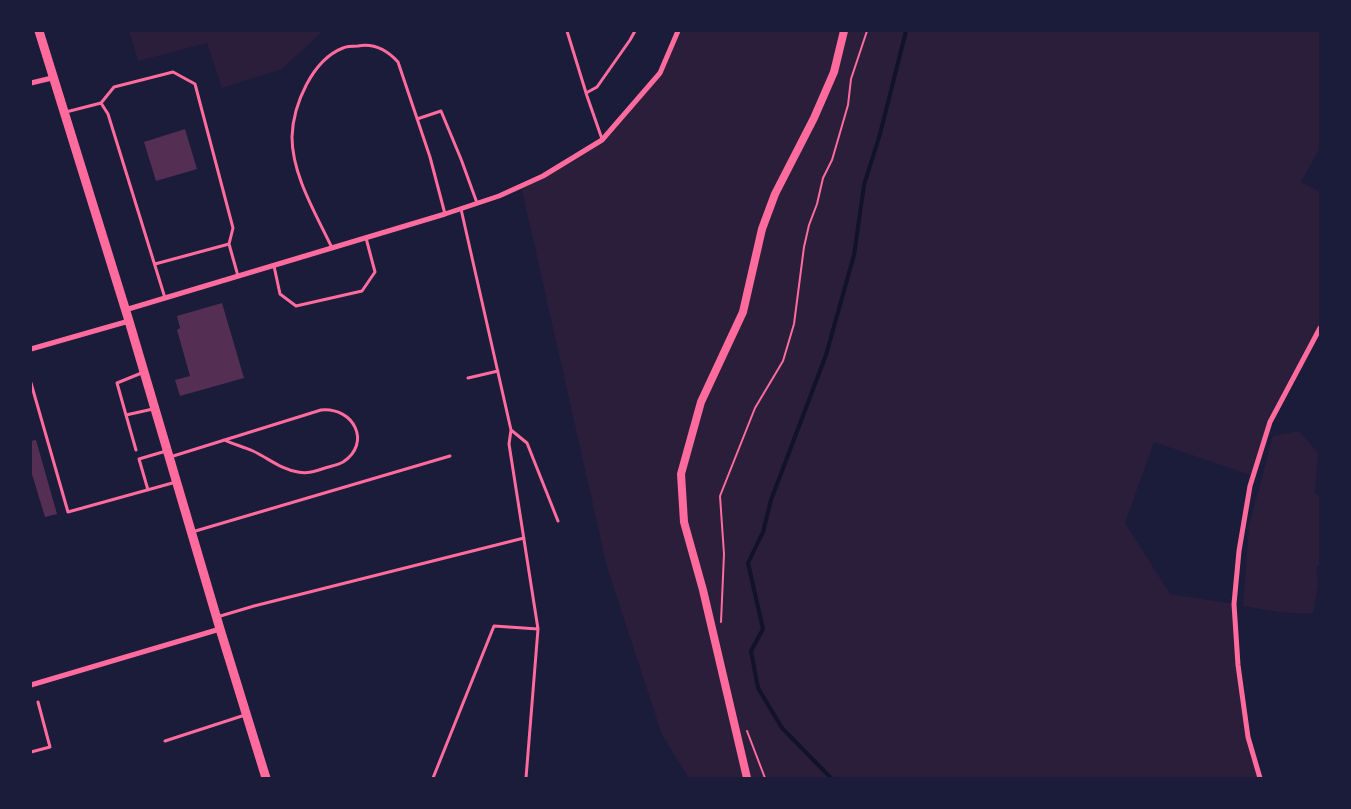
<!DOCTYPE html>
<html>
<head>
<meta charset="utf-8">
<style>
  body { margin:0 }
  #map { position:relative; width:1351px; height:809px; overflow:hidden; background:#1b1b3a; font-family:Signika,sans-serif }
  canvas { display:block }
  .frame { position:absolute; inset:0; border:32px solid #1b1b3a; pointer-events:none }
</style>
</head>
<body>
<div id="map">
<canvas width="1351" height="809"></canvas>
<div class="frame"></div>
</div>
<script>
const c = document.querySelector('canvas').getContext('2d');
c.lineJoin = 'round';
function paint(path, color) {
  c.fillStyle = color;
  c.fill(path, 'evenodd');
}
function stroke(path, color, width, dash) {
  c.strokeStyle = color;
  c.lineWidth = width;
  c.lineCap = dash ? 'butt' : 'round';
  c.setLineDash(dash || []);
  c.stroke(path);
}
paint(new Path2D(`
  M129,31H323L282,69L222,88L207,43L138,61Z
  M675,31H1320V148L1301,182L1320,192V328L1270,422L1253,476L1154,442L1125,523L1170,594L1234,604L1248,737L1260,778H689L662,735L607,567L521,186L602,140L660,73L672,45Z
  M1299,431L1318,453L1315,492L1320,497V565L1316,567L1318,585L1313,613C1290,615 1267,610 1243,606L1249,526L1273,436Z`), '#2a1e3b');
stroke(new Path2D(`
  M831,778L782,728L758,688L751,651L763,629L748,563L763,532L771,500L826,355L854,255L864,185L880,134L906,31`), '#12122b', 4);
paint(new Path2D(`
  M185,129L197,169L156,181L144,142Z
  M222,303L244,378L180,396L175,380L190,376L177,330L180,328L177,316Z
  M36,440L57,514L45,517L31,471V441Z`), '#542f53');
stroke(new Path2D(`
  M721,622L724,554L720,496L755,408L783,361L794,324L804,247L809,225L817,204L823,178L832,160L837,143L848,105L851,79L867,31
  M747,731L765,778`), '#ff6b9d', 2);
stroke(new Path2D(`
  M567,31L587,96L602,139
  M586,93L597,87L630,40L635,31
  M101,103L114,87L173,72L195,84L233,228L229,244
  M66,112L101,103L108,114L165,298
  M417,119L441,111L461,159L477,203
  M461,209L511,430L509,444L538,629L526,778
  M332,248C316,214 292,175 292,137C293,105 312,60 343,48C347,46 353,46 358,46C374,43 387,50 398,62L430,157L445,214
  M155,264L229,244L238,276
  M274,266L280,294L296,306L362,291L375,272L366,238
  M468,378L498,371
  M31,383L68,512L176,482
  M126,415L117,383L144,372
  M511,430L527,443L558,521
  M136,450L126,415L153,409
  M170,457L321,410C354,407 372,443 343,462C338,465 331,466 325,468C316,471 308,474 298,472C282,470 268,458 253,451C244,447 233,444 224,440
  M148,490L139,459L166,451
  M192,532L450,456
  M217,617L254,606L524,538
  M165,741L245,715
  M31,752L50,747L38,702
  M433,778L494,626L538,629`), '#ff6b9d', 3);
stroke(new Path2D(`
  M31,83L52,78
  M125,310L445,214L499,196L543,176L602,140L660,73L678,31
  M31,349L129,321
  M31,685L220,629
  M1260,778L1248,737L1238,665L1234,604L1239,551L1250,486L1270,422L1320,328`), '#ff6b9d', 5);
stroke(new Path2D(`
  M747,778L703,590L684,522L681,474L701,402L743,312L762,229L775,194L814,118L834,72L844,31`), '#ff6b9d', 8);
stroke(new Path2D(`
  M39,31L129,321L220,629L266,778`), '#ff6b9d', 9);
</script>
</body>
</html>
